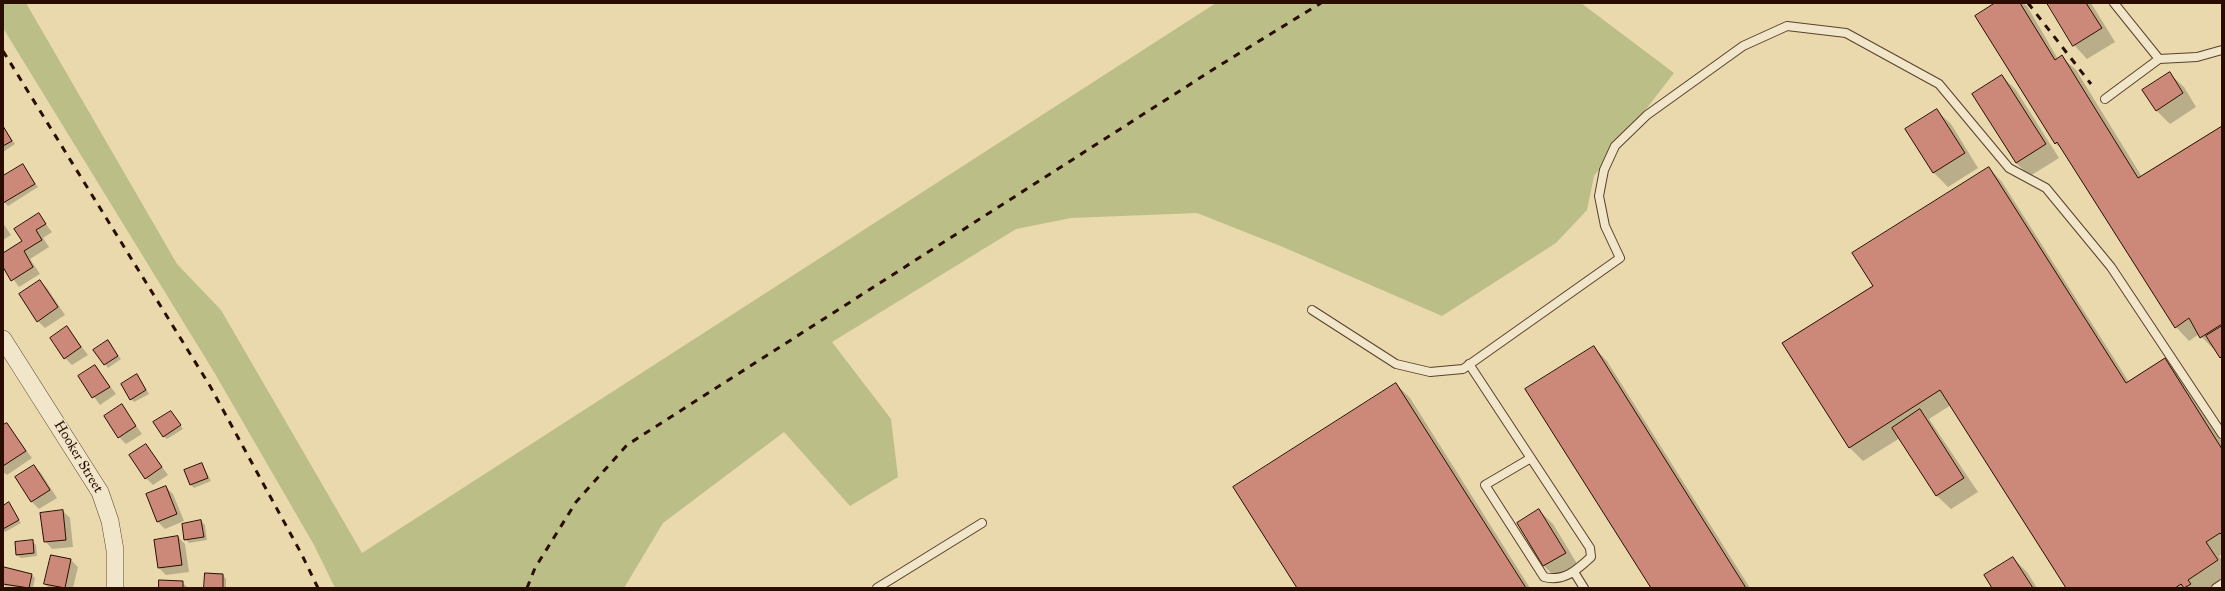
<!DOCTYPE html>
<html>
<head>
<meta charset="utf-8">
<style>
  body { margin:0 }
  #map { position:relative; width:2225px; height:591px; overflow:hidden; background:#e9d9ad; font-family:"IM FELL Great Primer",serif }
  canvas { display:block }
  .frame { position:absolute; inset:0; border:4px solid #2a0d00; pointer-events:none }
</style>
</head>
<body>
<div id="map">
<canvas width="2225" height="591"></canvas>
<div class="frame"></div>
</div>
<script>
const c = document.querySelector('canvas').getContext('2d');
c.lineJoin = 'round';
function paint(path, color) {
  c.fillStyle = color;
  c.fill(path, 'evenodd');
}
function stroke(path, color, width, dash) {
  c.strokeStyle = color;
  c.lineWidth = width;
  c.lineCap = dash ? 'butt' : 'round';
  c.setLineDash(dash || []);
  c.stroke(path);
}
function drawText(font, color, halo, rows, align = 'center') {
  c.font = font + ' "IM FELL Great Primer",serif';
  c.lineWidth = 3;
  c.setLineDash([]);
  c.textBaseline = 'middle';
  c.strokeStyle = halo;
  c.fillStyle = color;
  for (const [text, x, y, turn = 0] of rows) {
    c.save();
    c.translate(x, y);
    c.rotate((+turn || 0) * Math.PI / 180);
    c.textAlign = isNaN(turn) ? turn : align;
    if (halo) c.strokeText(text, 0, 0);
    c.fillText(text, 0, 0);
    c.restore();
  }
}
paint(new Path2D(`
  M3,3H26L177,264L221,310L362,553L1216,3H1581L1674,73L1594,176L1587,210L1556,243L1442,316L1283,247L1197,213L1071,218L1016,229L832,342L891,419L898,477L850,506L784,432L663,523L624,588H335L314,545L214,372L3,28Z`), '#bbbe86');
paint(new Path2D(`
  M1997,3H2023L2027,6L2058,59L2062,57L2076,70L2142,177L2222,127V358L2199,334L2189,341L2176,327L2065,152L2055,143Z
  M2048,3H2091L2115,42L2087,59L2074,45Z
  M2170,74L2184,87L2196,107L2170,124L2156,110Z
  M2002,76L2016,90L2059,158L2030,176L2016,163Z
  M1937,111L1951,124L1978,168L1948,187L1934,173L1907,130Z
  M3,126L15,144L3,152Z
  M23,165L38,187L8,206L3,201V177Z
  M1989,168L2002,182L2129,382L2165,359L2178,373L2222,442V554L2219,556L2222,560V580L2210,588H2067L1951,405L1929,419L1978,492L1951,509L1937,496L1900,438L1863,461L1849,447L1874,286Z
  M39,215L52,232L43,238L49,247L30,259L40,274L19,287L3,265V254L24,242Z
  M3,223L11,235L3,240Z
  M40,281L47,288L65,315L45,328L38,321Z
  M67,327L88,355L72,365L65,358Z
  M108,342L121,359L108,368L95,351Z
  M1594,347L1607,361L1750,588H1652Z
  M95,366L116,394L100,405L79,377Z
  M140,379L149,394L134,402L131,399Z
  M1396,384L1410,398L1530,588H1298Z
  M122,406L142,434L126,444L119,437Z
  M171,412L183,429L167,439L163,436Z
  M7,424L32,458L7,475L3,472V427Z
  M146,445L168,475L153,485L146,478Z
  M202,464L211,481L194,488L191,485Z
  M34,466L41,473L57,498L39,509L32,502L17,477Z
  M166,487L173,494L184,521L165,529L158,522L147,495Z
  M8,504L21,523L5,532L3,530V507Z
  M1539,510L1553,524L1579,567L1558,580L1544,566L1518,523Z
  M63,511L70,518L73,547L52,549L45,541Z
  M201,521L205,525L207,540L189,543L185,539Z
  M178,537L185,544L189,572L166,575L159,568Z
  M32,541L36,545L37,556L21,558L17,555Z
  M52,556L71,560L78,567L73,588H49L45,584Z
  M2013,558L2027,572L2037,588H1993Z
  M5,569L32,575L35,578L33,588L5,586L3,577Z
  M223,575L226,579V588H205Z
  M182,582L188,588H160Z`), '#0003');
const building = new Path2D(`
  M1995,3H2020L2055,60L2062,55L2138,178L2222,126V324L2200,338L2189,318L2175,328L2057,142L2055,144L1975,16Z
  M2047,3H2086L2102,28L2073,46Z
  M2170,72L2183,93L2156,111L2142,90Z
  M2002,75L2046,144L2016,163L1972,94Z
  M1937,109L1965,153L1933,173L1905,129Z
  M3,126L12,141L3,146Z
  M23,164L35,184L3,203V176Z
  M1989,167L2126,383L2165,358L2222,449V535L2220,533L2206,542L2218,560L2188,580L2191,584L2184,588L2181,584L2175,588H2066L1940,390L1849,448L1782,343L1873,286L1852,253Z
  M39,213L46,224L36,230L42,240L24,251L33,267L11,281L3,267V253L22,241L14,229Z
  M40,280L58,307L37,322L19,294Z
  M67,326L81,347L64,359L50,338Z
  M2222,326V356L2220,358L2206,336Z
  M108,340L118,356L104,365L93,350Z
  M1594,346L1746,588H1651L1525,389Z
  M95,365L110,387L92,398L78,376Z
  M137,374L146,390L130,400L121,384Z
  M1396,383L1526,588H1297L1233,487Z
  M122,404L136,426L118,438L104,416Z
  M1920,409L1964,478L1936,496L1892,428Z
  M171,411L181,425L163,437L153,422Z
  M7,423L26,451L3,466V425Z
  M146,444L162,467L145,479L129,455Z
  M202,463L208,478L190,485L184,470Z
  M34,465L50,490L31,502L15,477Z
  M166,486L177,514L157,522L146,494Z
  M9,502L19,520L3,529V506Z
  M1539,509L1566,553L1543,566L1517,523Z
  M63,510L66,540L44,542L40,513Z
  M201,520L204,537L184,540L182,524Z
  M178,536L182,565L158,568L154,540Z
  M33,540L34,553L16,555L15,542Z
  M51,555L71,559L65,588L44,584Z
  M2013,557L2033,588H1992L1984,575Z
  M4,567L32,574L29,588L3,584Z
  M205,573L223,574V588H204Z
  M159,580L183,581V588H159Z`);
paint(building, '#cc8979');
stroke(building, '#2a0d00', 1);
const service = new Path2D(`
  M2114,3L2159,59L2197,57L2222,50
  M2105,99L2159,59
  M1312,310L1396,364L1430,372L1463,369L1620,258L1605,226L1599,196L1604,170L1615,146L1647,115L1743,46L1787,26L1846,33L1939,84L2009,168L2046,188L2111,267L2222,434
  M1469,364L1590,548L1591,557C1577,570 1564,582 1544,577L1485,485L1531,458
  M1574,572L1584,588
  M877,588L982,523
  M2216,588L2222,584`);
const minor = new Path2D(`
  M3,339L100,492L110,521L115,550V588`);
stroke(service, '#5a402b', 10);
stroke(minor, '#5a402b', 18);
stroke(service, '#f1e6ca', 8);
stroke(minor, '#f1e6ca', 17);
stroke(new Path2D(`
  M2028,3L2091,84
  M3,51L210,386L301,553L318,588
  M527,588L535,568L576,502L627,445L1217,67L1321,3`), '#2a0d00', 3, [7, 7]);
drawText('14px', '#2a0d00', '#f1e6ca', [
  ["Hooker Street",78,457,59]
]);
</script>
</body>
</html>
